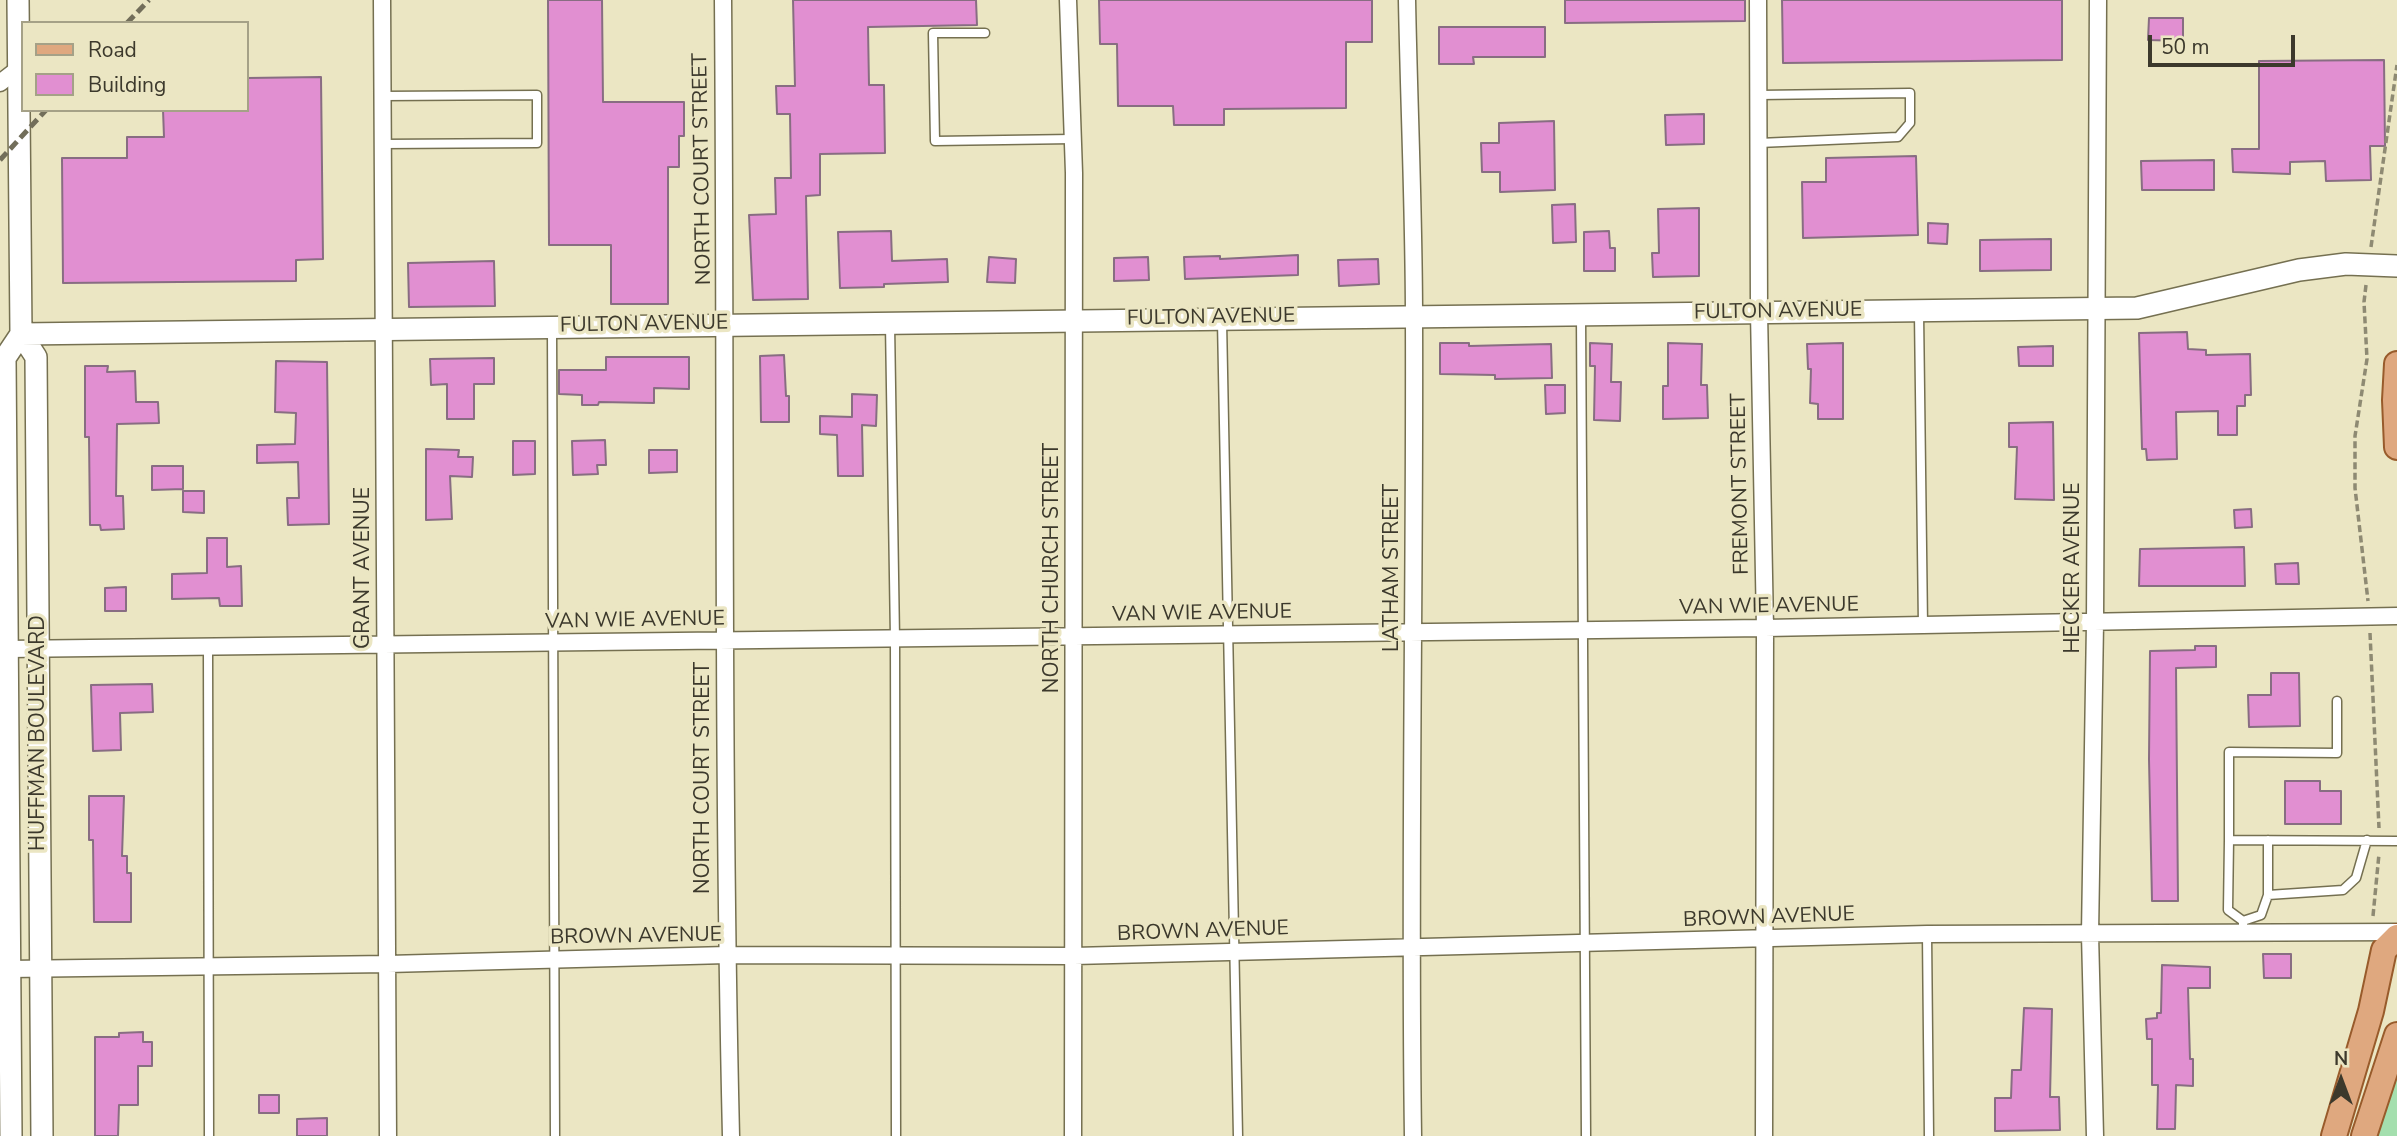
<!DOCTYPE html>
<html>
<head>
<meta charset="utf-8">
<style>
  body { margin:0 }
  #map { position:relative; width:2397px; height:1136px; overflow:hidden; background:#ebe6c3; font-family:"Nunito Sans",sans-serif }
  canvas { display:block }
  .legend { position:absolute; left:21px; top:21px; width:228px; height:91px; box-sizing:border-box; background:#ebe6c3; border:2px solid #a5a187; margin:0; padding:9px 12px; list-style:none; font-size:21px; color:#3c392c }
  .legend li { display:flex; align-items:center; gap:14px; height:35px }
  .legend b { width:35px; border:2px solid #a5a187 }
  .north { position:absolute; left:2306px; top:1045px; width:70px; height:70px; -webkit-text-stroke:5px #ebe6c3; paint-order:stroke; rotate:0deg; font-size:19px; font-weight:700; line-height:28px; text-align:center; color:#3c392c }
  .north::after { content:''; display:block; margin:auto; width:24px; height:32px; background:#3c392c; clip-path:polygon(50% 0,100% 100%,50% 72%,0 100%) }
  .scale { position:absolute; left:2148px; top:35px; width:147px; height:32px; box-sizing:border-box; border:4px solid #3c392c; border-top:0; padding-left:9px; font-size:21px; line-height:24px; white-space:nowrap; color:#3c392c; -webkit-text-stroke:5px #ebe6c3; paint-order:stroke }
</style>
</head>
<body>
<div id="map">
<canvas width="2397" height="1136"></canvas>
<ul class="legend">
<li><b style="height:9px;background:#dfa87f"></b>Road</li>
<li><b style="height:19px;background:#e18fd1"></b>Building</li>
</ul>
<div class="north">N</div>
<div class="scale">50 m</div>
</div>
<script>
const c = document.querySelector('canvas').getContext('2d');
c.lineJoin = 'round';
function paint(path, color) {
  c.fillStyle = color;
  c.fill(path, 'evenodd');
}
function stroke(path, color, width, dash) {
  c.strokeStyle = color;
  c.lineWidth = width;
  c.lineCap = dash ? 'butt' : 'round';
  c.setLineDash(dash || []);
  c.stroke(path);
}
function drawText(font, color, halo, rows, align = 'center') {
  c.font = font + ' "Nunito Sans",sans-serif';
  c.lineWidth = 7;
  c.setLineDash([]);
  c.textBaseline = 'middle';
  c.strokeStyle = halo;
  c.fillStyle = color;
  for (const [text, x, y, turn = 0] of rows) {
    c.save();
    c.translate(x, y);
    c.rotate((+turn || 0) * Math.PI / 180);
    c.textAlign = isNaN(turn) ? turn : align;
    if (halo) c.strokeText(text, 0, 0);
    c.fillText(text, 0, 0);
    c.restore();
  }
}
paint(new Path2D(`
  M2397,1060V1136H2372Z`), '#a4dfae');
const building = new Path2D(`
  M548,0H602L603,102H684V136H679V167H668V304H611V245H549Z
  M793,0H976L977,25L868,27L869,85H884L885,153L820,154V195L806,196L808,299L753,300L749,215L776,214L775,178H791L790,114H777L776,86H795Z
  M1099,0H1372V42H1346V108L1224,109V125H1174L1173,106H1118L1117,44H1100Z
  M1565,0H1745V21L1565,23Z
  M1782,0H2062V60L1783,63Z
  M2149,18H2183V41L2148,40Z
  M1439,27H1545V57H1473L1474,64H1439Z
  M2384,60L2385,146H2370L2371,180L2326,181L2325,161L2290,162V174L2233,172L2232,149H2259V61Z
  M321,77L323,259L296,260V281L63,283L62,158H127V137H164L163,110H247V78Z
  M1704,114V144L1666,145L1665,115Z
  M1554,121L1555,190L1500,192V172H1482L1481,143H1499V123Z
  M1916,156L1918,235L1803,238L1802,182H1826V158Z
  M2214,160V190H2142L2141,161Z
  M1575,204L1576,242L1553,243L1552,205Z
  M1699,208V276L1653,277L1652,253H1659L1658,209Z
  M1928,223L1948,224L1947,244L1928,243Z
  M891,231L892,261L947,259L948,282L884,284V287L840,288L838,232Z
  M1609,231L1610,248H1615V271H1584V232Z
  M2051,239V270L1980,271V240Z
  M1298,255V275L1185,279L1184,257L1220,256V259Z
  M989,257L1016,259L1015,283L987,282Z
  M1148,257L1149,280L1114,281V258Z
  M1378,259L1379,284L1339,286L1338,260Z
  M494,261L495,306L409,307L408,263Z
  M2187,332L2188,349L2206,350V355L2250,354L2251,395H2245V406H2237V435H2218V411L2176,412L2177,459L2147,460L2146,449H2142L2139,333Z
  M1440,343H1469V346L1551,344L1552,378L1495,379V375L1440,374Z
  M1590,343L1612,344L1611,382H1621L1620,421L1594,420L1595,366H1590Z
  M1668,343L1702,344L1701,385H1707L1708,418L1663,419V386H1668Z
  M1843,343V419H1818V404L1810,403L1811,369H1808L1807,344Z
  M2053,346V366H2019L2018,347Z
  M784,355L786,396H789V422H761L760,356Z
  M606,357H689V389L654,388V403L599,402L598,405H582V395L559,394V370H606Z
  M494,358V384H474V419H447V384L431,385L430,359Z
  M276,361L327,362L329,524L288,525L287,498H299L298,462L257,463V445L295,444L296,413L275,412Z
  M85,366H108L107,372L135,371L136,402H158L159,423L117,424L116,496H123L124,529L101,530L100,525H90L89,437H85Z
  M1545,385H1565V413L1546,414Z
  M852,394L877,395L876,426L862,425L863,476H838L837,435L820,434V416L852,417Z
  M2053,422L2054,500L2015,499L2017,447H2009V423Z
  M605,440L606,465H597L598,474L573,475L572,441Z
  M513,441H535V474L513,475Z
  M426,449L459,450L458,457H473L472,477L450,476L452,519L426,520Z
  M649,450H677V472L649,473Z
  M152,466H183V489L152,490Z
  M183,491H204V513L183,512Z
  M2251,509L2252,527L2235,528L2234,510Z
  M207,538H227V567L241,566L242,606H220L219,598L172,599V574L207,573Z
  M2244,547L2245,586H2139L2140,549Z
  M2298,563L2299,584H2276L2275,564Z
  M126,587V611H105V588Z
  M2195,646H2216V667L2176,668L2178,901H2152L2149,759L2150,651L2195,650Z
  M2271,673H2299L2300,726L2249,727L2248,695H2271Z
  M152,684L153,712L120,713L121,750L93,751L91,685Z
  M2285,781H2320V791H2341V824H2285Z
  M89,796H124L122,856H127V873H131V922H94L93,840H89Z
  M2263,954H2291V978H2264Z
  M2162,965L2210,967V988H2188L2190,1059H2193V1086L2176,1085L2175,1129H2157L2158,1085H2152V1039H2147L2146,1019L2157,1018V1013H2161Z
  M2024,1008L2052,1009L2050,1097H2059L2060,1130L1995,1131V1098H2011L2012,1070H2021Z
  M143,1032V1042H152V1066H138V1105H119L118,1136H95V1037H119V1033Z
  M259,1095H279V1113H259Z
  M327,1118V1136H297V1119Z`);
paint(building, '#e18fd1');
stroke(building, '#886d82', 2);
const lane = new Path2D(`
  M985,33H933L935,141L1073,139
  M1759,143L1898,137L1910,123V93L1759,95
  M382,144L537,143V95L383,96
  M1919,313L1923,626
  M1581,317L1586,1136
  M1222,321L1238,1136
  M890,324L895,639L896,1136
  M552,329L555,1136
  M208,648L209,1136
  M2337,701V753L2229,752V840L2397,841
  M2229,840L2228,910L2243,921V933
  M2268,840V895L2343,890L2356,878L2367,840
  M2243,921L2261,915L2268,895
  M1927,934L1929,1136`);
const street = new Path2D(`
  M382,0L388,1136
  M723,0C726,379 722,757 731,1136
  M1068,0L1074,173L1073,1136
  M1407,0C1409,106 1414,213 1414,320C1415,592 1409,864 1413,1136
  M1758,0L1759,312L1765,628L1764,1136
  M0,83L18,69
  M7,649L1765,628L2397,616
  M9,969L388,964L727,955L1074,956L1927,934L2397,932
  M2095,1136L2090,934L2095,623L2098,0`);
const secondary = new Path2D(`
  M18,0L21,334L36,357L42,1136
  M21,334L2137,308L2299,270L2346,264L2397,266
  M11,1136L5,358L21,334`);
const primary = new Path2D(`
  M2397,364L2395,400L2397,447
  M2334,1136L2371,1011L2384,950L2397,937
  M2364,1136L2397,1035`);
stroke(lane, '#757051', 11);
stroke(street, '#757051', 19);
stroke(secondary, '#757051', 24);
stroke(primary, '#985b2b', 28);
stroke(new Path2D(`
  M2371,247L2397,65
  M2366,285L2364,302L2367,359L2355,436V488L2368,601
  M2370,633L2379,828
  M2373,916L2379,854`), '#8e8a73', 3.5, [7, 3.5]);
stroke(lane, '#fff', 8);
stroke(street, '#fff', 16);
stroke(secondary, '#fff', 21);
stroke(primary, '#dfa87f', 24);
stroke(new Path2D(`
  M127,23L149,0
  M0,160L46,110`), '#726e5a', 5, [10, 5]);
drawText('21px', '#3c392c', '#ebe6c3', [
  ["NORTH COURT STREET",703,169,-91],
  ["FULTON AVENUE",1778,312,-1],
  ["FULTON AVENUE",1211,318,-1],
  ["FULTON AVENUE",644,325,-1],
  ["FREMONT STREET",1741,484,-91],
  ["GRANT AVENUE",364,568,-90],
  ["NORTH CHURCH STREET",1053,568,-90],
  ["LATHAM STREET",1393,568,-90],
  ["HECKER AVENUE",2074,568,-90],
  ["VAN WIE AVENUE",1769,607,-1],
  ["VAN WIE AVENUE",1202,614,-1],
  ["VAN WIE AVENUE",635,621,-1],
  ["HUFFMAN BOULEVARD",39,733,-90],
  ["NORTH COURT STREET",704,778,-90],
  ["BROWN AVENUE",1769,918,-2],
  ["BROWN AVENUE",1203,932,-2],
  ["BROWN AVENUE",636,937,-1]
]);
</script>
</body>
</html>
